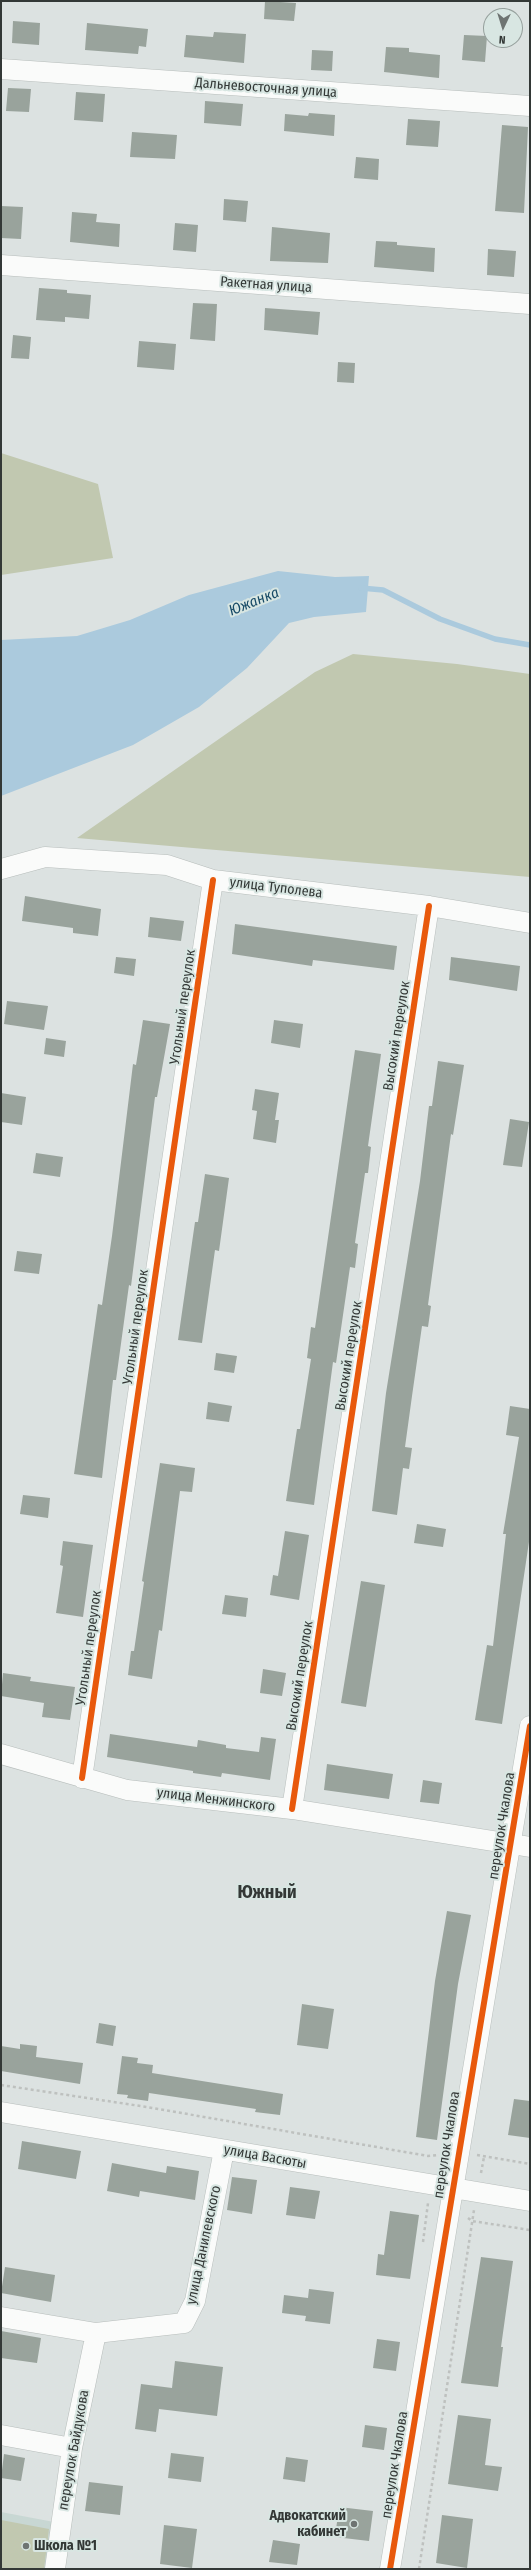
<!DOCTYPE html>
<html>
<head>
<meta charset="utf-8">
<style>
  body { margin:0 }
  #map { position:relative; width:531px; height:2570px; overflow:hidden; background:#dce2e1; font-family:"Fira Sans Condensed",sans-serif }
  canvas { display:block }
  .frame { position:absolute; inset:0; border:2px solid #333836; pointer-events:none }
  .north { position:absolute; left:483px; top:8px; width:40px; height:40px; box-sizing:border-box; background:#d8e6e2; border:1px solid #96a09d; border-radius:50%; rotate:184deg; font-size:11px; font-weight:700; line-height:16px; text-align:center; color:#333836 }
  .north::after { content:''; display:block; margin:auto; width:14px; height:18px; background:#6e7472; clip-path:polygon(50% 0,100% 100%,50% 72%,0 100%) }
</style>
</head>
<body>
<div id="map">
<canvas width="531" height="2570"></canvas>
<div class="frame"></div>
<div class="north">N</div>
</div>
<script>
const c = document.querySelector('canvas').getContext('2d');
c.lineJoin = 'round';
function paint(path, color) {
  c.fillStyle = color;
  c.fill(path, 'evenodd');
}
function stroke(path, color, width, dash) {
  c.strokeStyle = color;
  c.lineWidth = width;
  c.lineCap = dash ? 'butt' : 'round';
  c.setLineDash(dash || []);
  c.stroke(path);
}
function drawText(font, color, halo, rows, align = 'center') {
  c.font = font + ' "Fira Sans Condensed",sans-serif';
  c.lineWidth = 4;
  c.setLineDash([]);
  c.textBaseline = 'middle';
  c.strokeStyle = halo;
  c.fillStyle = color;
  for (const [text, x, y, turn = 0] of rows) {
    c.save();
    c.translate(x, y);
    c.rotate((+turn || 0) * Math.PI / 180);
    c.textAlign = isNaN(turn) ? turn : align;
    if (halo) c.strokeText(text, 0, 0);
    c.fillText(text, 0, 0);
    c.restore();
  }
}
paint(new Path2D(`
  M1,2512L54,2522L47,2569H1Z`), '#c8d7d3');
paint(new Path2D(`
  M1,453L98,484L113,558L1,575Z
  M353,654L457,664L530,674V877L77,838L315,672Z
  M1,2520L49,2529L44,2569H1Z`), '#c1c8b0');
paint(new Path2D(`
  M278,571L335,577L369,576L366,612L314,617L289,623L247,668L199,707L133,745L1,796V640L77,636L130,620L189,595Z`), '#abcadd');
stroke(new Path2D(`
  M361,588L383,590L440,619L495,639L530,645`), '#abcadd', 5.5);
paint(new Path2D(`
  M265,1L296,3L294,21L264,19Z
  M13,21L40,23L39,45L12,43Z
  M87,23L148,29L146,47L139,46L138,54L85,50Z
  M214,32L246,34L244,63L184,57L186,35L213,37Z
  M464,35L487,36L485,62L462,60Z
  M386,47L409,48V52L440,55L439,78L384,72Z
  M312,50L333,51L332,71L311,70Z
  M8,88L31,89L29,112L6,111Z
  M76,92L105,94L103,122L74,120Z
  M205,101L243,104L241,126L204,123Z
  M309,113L335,115L334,136L284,131L285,114L308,116Z
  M408,119L440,121L438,147L406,145Z
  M502,125L528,127L524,213L495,211Z
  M132,132L177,135L175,159L130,157Z
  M356,157L379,159L378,180L354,178Z
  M224,199L248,201L246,222L223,220Z
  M1,206L23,207L21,239L1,238Z
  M72,212L97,214L96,222L120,224L119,247L70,242Z
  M175,223L198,225L196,252L173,250Z
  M272,227L330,233L328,263L270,261Z
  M376,241L397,242V245L435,248L434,272L374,267Z
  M488,249L516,251L514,277L487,275Z
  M39,288L67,290V293L91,295L89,319L65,317V322L36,320Z
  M193,303L217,304L215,341L190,339Z
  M265,308L320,312L318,335L264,330Z
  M13,335L31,337L29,359L11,358Z
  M139,341L176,344L174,370L137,367Z
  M338,362L355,363L354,383L337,382Z
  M25,896L101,909L98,936L73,933V928L22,921Z
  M150,917L184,921L181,941L148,937Z
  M235,924L397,946L394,970L313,960L312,966L232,954Z
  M116,957L136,959L134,976L114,973Z
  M451,957L520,966L517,991L449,980Z
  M7,1001L48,1006L44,1030L4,1024Z
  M143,1020L170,1024L157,1097H155L131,1286L129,1285L116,1380H113L102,1478L74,1474L98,1304L102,1305L112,1236L133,1064L136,1065Z
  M274,1020L303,1024L300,1048L271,1043Z
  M46,1038L66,1041L64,1057L44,1054Z
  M355,1050L381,1054L368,1146L371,1147L368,1173H365L355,1243L358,1244L355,1268L350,1267L336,1363L333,1362L314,1505L286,1501L297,1429H300L311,1359L307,1358L311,1327L315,1328Z
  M438,1061L464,1065L453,1135L451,1134L428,1305L431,1306L428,1327L422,1326L412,1396L405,1447L412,1448L409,1469L403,1468L397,1515L372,1511L386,1393L420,1181L429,1106H432Z
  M255,1089L279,1093L275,1120H279L276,1143L253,1139L257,1111L252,1110Z
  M1,1093L26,1097L22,1125L1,1122Z
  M510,1119L529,1122L522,1167L503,1165Z
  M36,1153L63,1157L60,1177L33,1173Z
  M205,1174L229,1178L219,1251L215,1250L202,1343L178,1340L195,1222H198Z
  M17,1251L42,1254L39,1274L14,1271Z
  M216,1353L237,1356L234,1373L214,1370Z
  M208,1402L232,1406L229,1422L206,1419Z
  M510,1406L530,1409V1535L502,1724L475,1720L487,1645L493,1646L506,1534H503L519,1437L506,1435Z
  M160,1463L195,1468L192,1492L180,1491L162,1631L159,1630L152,1679L128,1675L131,1651H134L144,1582L142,1581Z
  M23,1495L50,1498L48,1518L20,1514Z
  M417,1524L446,1529L443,1547L414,1543Z
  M285,1531L309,1535L299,1600L270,1595L273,1575L278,1576Z
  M63,1541L93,1545L83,1617L56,1613L63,1566L60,1565Z
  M361,1581L385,1585L366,1707L341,1703Z
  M225,1595L248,1598L246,1617L222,1614Z
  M263,1669L286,1673L282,1696L260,1693Z
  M3,1673L31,1677L30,1681L75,1687L70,1720L42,1717L44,1703L1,1696Z
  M110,1734L197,1747L198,1740L226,1745V1748L259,1752L261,1737L276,1739L270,1780L222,1773L221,1777L193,1773V1771L107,1757Z
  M327,1764L393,1774L389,1799L324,1790Z
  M423,1780L442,1783L439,1804L420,1802Z
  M447,1911L471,1915L458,1984L437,2140L416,2137L435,1981Z
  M302,2004L334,2009L328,2049L297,2045Z
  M99,2023L116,2026L113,2046L96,2043Z
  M20,2044L37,2046L36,2057L83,2063L80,2084L1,2071V2046L20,2049Z
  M122,2056L138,2058L137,2063L153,2065L152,2073L283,2094L280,2115L255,2112L256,2109L149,2093L148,2101L127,2098L128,2095L117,2094Z
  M514,2099L530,2101V2138L508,2135Z
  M22,2141L81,2151L76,2179L18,2169Z
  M112,2163L166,2173L167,2166L199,2171L195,2200L140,2191L139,2197L107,2191Z
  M232,2177L257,2180L252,2214L227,2210Z
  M290,2187L320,2191L315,2219L286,2215Z
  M390,2211L419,2215L410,2279L376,2275L378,2254L384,2255Z
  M481,2257L513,2261L501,2347H503L498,2387L461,2383Z
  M5,2267L55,2275L51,2302L1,2293Z
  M309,2289L334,2292L330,2324L305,2321L306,2316L282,2313L284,2295L308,2298Z
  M1,2331L41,2338L37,2363L1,2358Z
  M377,2339L400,2342L396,2371L373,2368Z
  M175,2361L223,2367L217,2416L159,2409L156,2432L135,2429L141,2384L172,2388Z
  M458,2415L491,2419L485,2465L502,2467L498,2491L448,2484Z
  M365,2425L387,2428L384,2450L362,2447Z
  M171,2453L204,2457L201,2482L168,2478Z
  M4,2454L25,2458L21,2481L1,2478Z
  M286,2457L308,2460L305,2482L283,2479Z
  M89,2482L123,2486L120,2515L85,2511Z
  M339,2507L373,2511L369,2541L335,2537Z
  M442,2515L473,2519L467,2568L436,2563Z
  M164,2525L197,2529L192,2568L160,2564Z
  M273,2540L300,2544L297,2565L269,2562Z`), '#99a39c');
const minor = new Path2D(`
  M1,69L530,106
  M1,265L530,304
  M1,869L45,857L167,865L213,880L429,906L530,923
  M1,1754L127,1790L292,1809L530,1847
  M82,1778L213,880
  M292,1809L429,906
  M1,2112L530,2201
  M1,2317L96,2333L184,2323L195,2301L224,2150
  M1,2435L72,2448
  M55,2569L72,2448L96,2333
  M390,2569L530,1726`);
stroke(minor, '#b7bdbb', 21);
stroke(new Path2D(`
  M1,2085L147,2107L428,2156L439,2155
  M477,2155L530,2164
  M481,2173L484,2157
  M468,2218L472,2221L530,2230
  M423,2242L428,2203
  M419,2569L474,2210`), '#bec1bf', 2.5, [3, 3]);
stroke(minor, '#fafbfa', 20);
stroke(new Path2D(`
  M82,1778L213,880
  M292,1809L429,906
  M390,2569L530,1726`), '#e8590c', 6);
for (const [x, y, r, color] of [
  [354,2524,4,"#6e7472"],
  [26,2546,4,"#6e7472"]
]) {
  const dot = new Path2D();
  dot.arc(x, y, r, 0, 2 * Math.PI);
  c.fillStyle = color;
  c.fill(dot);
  stroke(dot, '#d8e6e2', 1.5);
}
drawText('14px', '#333836', '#d8e6e2', [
  ["Дальневосточная улица",266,88,4],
  ["Ракетная улица",266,285,4],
  ["улица Туполева",276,888,7],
  ["Угольный переулок",183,1007,-82],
  ["Высокий переулок",397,1036,-81],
  ["Угольный переулок",136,1327,-82],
  ["Высокий переулок",349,1356,-81],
  ["Угольный переулок",89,1648,-82],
  ["Высокий переулок",300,1676,-81],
  ["улица Менжинского",216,1800,7],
  ["переулок Чкалова",502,1826,-81],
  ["переулок Чкалова",447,2145,-81],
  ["улица Васюты",265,2157,10],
  ["улица Данилевского",204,2245,-78],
  ["переулок Байдукова",74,2450,-80],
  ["переулок Чкалова",395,2465,-81]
]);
drawText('bold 14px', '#333836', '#d8e6e2', [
  ["Адвокатский",346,2516],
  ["кабинет",346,2532],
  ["Школа №1",34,2546,"left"]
], 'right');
drawText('italic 15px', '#174a66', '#d8e6e2', [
  ["Южанка",254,602,-22]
]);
drawText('bold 18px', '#333836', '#d8e6e2', [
  ["Южный",267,1893]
]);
</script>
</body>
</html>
